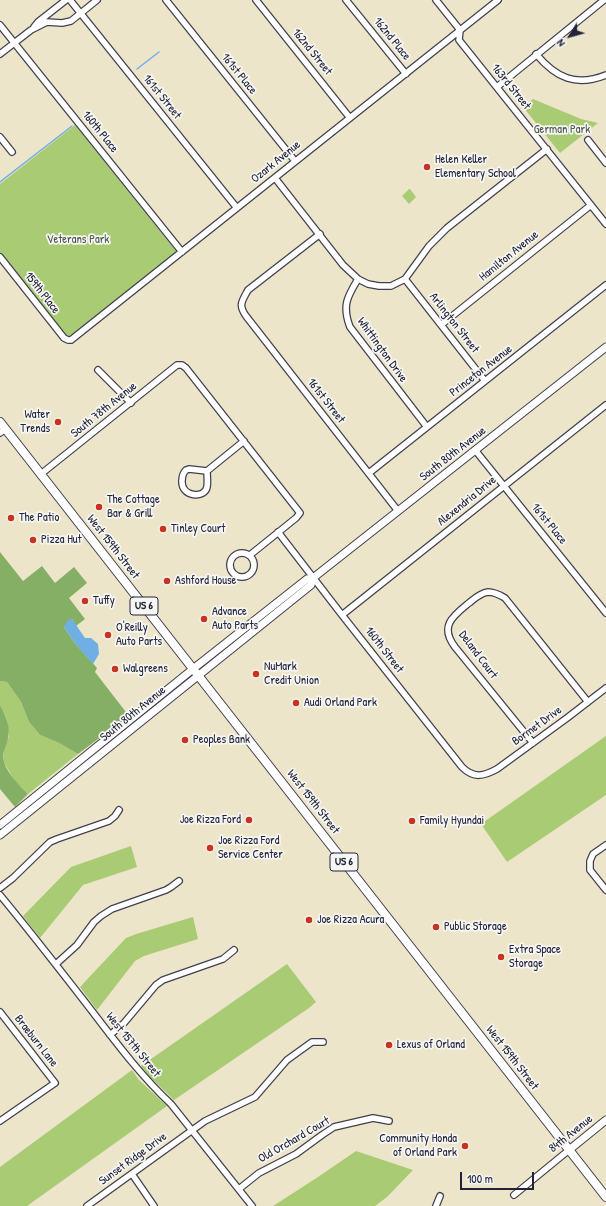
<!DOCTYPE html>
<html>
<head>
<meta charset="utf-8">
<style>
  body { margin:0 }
  #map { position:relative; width:606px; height:1206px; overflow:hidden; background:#ede5ca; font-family:"Patrick Hand",sans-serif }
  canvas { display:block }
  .north { position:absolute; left:550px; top:16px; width:40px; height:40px; -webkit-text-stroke:3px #f6f6f2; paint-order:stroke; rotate:233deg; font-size:11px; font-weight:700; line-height:16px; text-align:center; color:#22223b }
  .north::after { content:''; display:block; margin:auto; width:14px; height:18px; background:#22223b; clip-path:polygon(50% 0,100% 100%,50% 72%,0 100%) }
  .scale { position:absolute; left:460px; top:1172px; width:74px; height:18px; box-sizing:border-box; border:2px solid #22223b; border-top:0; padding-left:5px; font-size:12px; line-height:14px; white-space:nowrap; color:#22223b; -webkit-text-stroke:3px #f6f6f2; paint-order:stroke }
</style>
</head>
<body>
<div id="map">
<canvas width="606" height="1206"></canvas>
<div class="north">N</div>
<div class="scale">100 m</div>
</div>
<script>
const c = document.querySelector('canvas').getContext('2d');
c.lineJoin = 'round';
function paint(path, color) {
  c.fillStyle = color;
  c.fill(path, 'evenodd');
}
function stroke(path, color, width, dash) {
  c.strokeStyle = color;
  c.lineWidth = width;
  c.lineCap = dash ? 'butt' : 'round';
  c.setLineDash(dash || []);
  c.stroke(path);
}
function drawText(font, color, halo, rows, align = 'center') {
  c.font = font + ' "Patrick Hand",sans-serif';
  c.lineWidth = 3.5;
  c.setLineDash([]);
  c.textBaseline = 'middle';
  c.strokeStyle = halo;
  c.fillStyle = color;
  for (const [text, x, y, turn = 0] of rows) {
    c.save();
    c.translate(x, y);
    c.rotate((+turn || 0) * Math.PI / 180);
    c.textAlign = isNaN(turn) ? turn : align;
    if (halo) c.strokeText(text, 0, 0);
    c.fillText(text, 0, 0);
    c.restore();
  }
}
paint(new Path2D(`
  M533,99L581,119L598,123L560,153L523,107Z
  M75,125L176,251L174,254L69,337L66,336L0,252V184Z
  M409,189H410L416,197L409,204L402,196Z
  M0,681L7,682L21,702L29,722L40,735L59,743L78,754L28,794L15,781L3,761L4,750L9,736L7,720L0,705Z
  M606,736V795L507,862L481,824Z
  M131,846L137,867L83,885L40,938L23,916L71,867Z
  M193,917L198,939L144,956L135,961L97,1010L80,987L126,938L136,934Z
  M287,964L316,1002L309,1008L174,1100L147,1074L141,1066Z
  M132,1070L139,1080L167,1106L27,1206H0V1167Z
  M356,1151L413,1170L387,1197L375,1206H273L318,1177Z`), '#a8cb74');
paint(new Path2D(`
  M0,552L23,581L42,566L55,583L74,567L87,583L69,598L85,619L76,626L72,619L64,627L74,642L97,668L95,672L129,716L78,754L59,743L40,735L29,722L21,702L7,682L0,681Z
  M0,705C5,715 11,726 8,738C7,746 1,753 4,762C7,773 20,786 28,794L15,807L0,789Z`), '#86af66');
paint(new Path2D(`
  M72,619L85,638H91L98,644L99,654L93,664L74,642L64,627L68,620Z`), '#70afe3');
stroke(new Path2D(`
  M137,69L159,52
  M0,182L72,126`), '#70afe3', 1.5);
const minor = new Path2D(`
  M70,0L237,208
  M166,0L295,161
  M256,0L350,118
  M346,0L406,74
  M436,0L460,30L459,40L606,224
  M0,25L182,252
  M34,27L38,22L66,0
  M0,54L31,30L47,22L62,23L71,21L97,0
  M536,54C556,78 576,87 606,75
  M497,87L604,0
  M0,137L12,152
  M588,140L606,163
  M275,178L343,265L358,279L368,284L379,286H391L405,279L429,246L447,228L547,149
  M320,234L248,290C242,301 238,305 246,316L398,511
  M0,257L64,338L68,340H71L498,0
  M358,279C347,297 342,306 350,327L427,427
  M405,279L485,381
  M441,325L591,205
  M98,370L131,403
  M0,433L5,429
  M475,450L606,613
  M207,471C207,476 208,482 207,487C205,499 181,497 182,481C182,477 183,473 186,470L189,469L207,471L244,441
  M369,473L606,285
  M41,474L177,365H182L186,368L300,513L296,518L250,555
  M278,532L342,615L462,767C474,779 484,776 497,769L567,718L606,688
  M230 565a12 12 0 1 1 24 0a12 12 0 1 1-24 0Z
  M342,615L606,405
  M533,743L455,647C439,626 453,616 469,603C474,599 480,593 488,592C494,592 500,595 505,598L588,702
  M606,845L593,854L590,861V870L606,890
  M0,888L13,878L50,842L57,839L109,821L115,816L119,810
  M0,895C29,930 57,966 85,1002C112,1037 138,1073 171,1104L252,1206
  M56,964L77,945L94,922L101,916L112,909L166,890L171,887L179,881
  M0,1012L55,1083L0,1121
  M110,1035L124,1023L156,985L163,980L223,959L234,950
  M132,1174L154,1206
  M239,1189L259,1173L296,1154L322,1135L334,1127L373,1118L389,1121
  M514,1195L569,1150
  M87,1206L205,1121L255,1097L287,1060L312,1042H323
  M436,1206L440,1196`);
const tertiary = new Path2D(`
  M0,825L193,669L307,579L313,578L606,347
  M0,835L311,585L313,578
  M569,1150L606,1120`);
const primary = new Path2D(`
  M0,422L606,1197`);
stroke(minor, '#403f50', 8);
stroke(tertiary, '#403f50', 9);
stroke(primary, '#403f50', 10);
stroke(minor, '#fff', 5.5);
stroke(tertiary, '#fff', 7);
stroke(primary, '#fff', 8);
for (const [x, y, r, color] of [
  [427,167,4,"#c8321e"],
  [58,422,4,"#c8321e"],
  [99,507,4,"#c8321e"],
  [11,518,4,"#c8321e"],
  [163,529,4,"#c8321e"],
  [33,540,4,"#c8321e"],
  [167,581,4,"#c8321e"],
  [85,601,4,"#c8321e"],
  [204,619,4,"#c8321e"],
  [108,635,4,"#c8321e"],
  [115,669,4,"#c8321e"],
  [256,674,4,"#c8321e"],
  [296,703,4,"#c8321e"],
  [185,740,4,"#c8321e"],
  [249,820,4,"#c8321e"],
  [412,821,4,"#c8321e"],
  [210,848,4,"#c8321e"],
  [309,920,4,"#c8321e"],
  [436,927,4,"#c8321e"],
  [501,957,4,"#c8321e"],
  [389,1045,4,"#c8321e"],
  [465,1146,4,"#c8321e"]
]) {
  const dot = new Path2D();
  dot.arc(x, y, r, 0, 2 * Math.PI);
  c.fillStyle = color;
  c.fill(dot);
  stroke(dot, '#f6f6f2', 1.5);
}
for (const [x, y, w] of [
  [144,606,28],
  [344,862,28]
]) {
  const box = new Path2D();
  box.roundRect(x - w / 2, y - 9, w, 18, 3);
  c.fillStyle = '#f6f6f2';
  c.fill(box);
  stroke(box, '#22223b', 1);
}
drawText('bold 11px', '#22223b', null, [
  ["US 6",144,606],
  ["US 6",344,862]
]);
drawText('12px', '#22223b', '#f6f6f2', [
  ["162nd Place",392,39,51],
  ["162nd Street",312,52,51],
  ["161st Place",239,74,51],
  ["163rd Street",511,87,51],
  ["161st Street",162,97,51],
  ["160th Place",100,132,51],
  ["Ozark Avenue",276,162,-39],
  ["Hamilton Avenue",509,256,-39],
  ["159th Place",42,293,52],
  ["Arlington Street",454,323,52],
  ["Whittington Drive",382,350,54],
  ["Princeton Avenue",481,371,-38],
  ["161st Street",326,401,52],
  ["South 78th Avenue",104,410,-39],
  ["South 80th Avenue",453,454,-38],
  ["Alexendria Drive",467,501,-39],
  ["161st Place",549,524,51],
  ["West 159th Street",113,547,52],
  ["160th Street",384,650,52],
  ["Deland Court",478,655,53],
  ["South 80th Avenue",133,714,-39],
  ["Bormet Drive",537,726,-36],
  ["West 159th Street",313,802,52],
  ["Braeburn Lane",36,1041,52],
  ["West 157th Street",133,1045,51],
  ["West 159th Street",512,1058,52],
  ["84th Avenue",571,1134,-39],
  ["Old Orchard Court",294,1140,-30],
  ["Sunset Ridge Drive",133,1159,-36]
]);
drawText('12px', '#4a554c', '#f6f6f2', [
  ["German Park",562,130],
  ["Veterans Park",78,240]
]);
drawText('12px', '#22223b', '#f6f6f2', [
  ["Helen Keller",435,160],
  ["Elementary School",435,174],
  ["Water",50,415,"right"],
  ["Trends",50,429,"right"],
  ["The Cottage",107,500],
  ["Bar & Grill",107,514],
  ["The Patio",19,518],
  ["Tinley Court",171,529],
  ["Pizza Hut",41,540],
  ["Ashford House",175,581],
  ["Tuffy",93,601],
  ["Advance",212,612],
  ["Auto Parts",212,626],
  ["O'Reilly",116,628],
  ["Auto Parts",116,642],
  ["NuMark",264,667],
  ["Credit Union",264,681],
  ["Walgreens",123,669],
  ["Audi Orland Park",304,703],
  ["Peoples Bank",193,740],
  ["Joe Rizza Ford",241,820,"right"],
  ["Family Hyundai",420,821],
  ["Joe Rizza Ford",218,841],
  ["Service Center",218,855],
  ["Joe Rizza Acura",317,920],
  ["Public Storage",444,927],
  ["Extra Space",509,950],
  ["Storage",509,964],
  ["Lexus of Orland",397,1045],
  ["Community Honda",457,1139,"right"],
  ["of Orland Park",457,1153,"right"]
], 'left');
</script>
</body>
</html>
